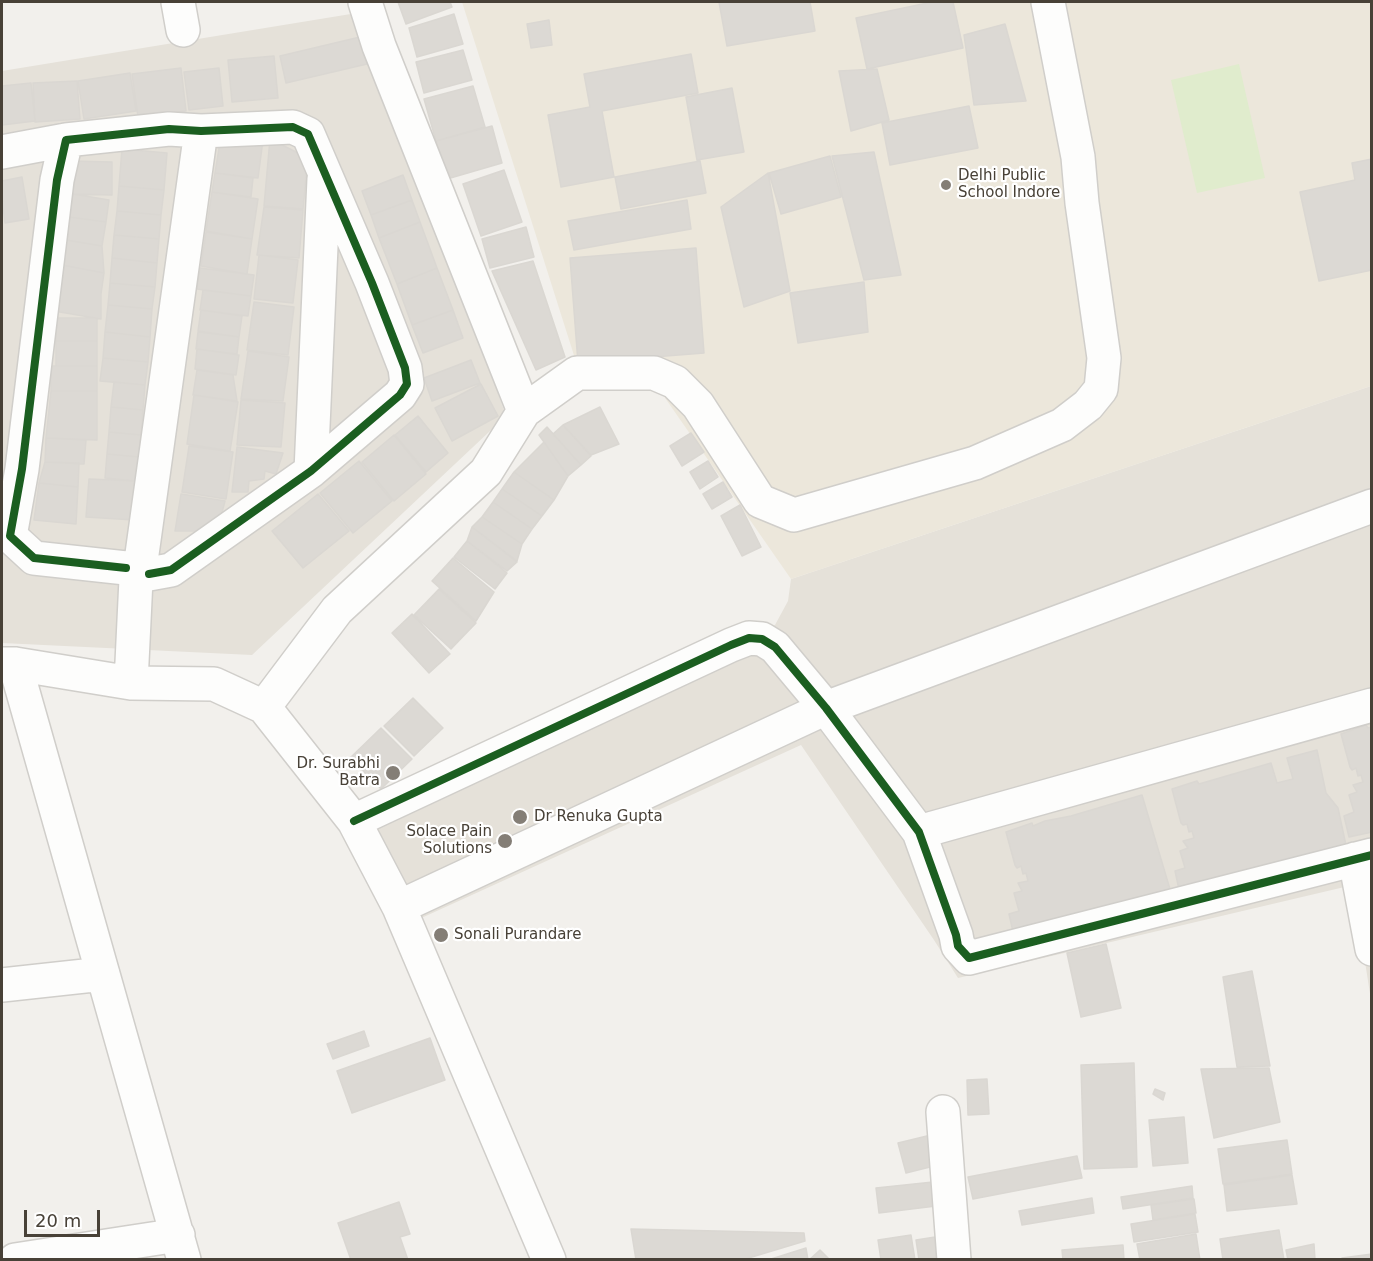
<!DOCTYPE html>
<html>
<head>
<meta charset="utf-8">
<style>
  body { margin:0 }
  #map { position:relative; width:1373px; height:1261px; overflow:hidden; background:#f2f0ec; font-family:"DejaVu Sans",sans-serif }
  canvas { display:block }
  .frame { position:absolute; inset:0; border:3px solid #484137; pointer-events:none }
  .scale { position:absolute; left:24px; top:1210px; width:76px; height:27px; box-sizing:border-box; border:3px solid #484137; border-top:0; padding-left:8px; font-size:18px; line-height:21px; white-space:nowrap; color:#484137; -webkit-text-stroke:4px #fff; paint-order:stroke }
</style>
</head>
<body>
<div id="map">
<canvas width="1373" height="1261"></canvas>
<div class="frame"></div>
<div class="scale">20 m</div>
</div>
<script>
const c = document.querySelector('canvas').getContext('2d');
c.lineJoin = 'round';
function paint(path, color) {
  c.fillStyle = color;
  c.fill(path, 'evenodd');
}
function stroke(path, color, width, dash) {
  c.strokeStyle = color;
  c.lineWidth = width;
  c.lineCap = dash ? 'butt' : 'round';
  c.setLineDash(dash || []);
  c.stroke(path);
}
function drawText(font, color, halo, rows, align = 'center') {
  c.font = font + ' "DejaVu Sans",sans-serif';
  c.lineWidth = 4.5;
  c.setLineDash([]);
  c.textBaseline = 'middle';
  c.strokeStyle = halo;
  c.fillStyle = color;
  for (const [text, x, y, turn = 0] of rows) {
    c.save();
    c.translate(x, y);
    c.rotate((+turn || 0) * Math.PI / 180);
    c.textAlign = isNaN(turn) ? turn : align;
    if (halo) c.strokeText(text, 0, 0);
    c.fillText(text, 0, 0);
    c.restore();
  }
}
paint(new Path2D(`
  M363,12L506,416L252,655L2,643V71Z
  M1371,386V1000L1353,885L958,978L934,940L801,745L417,920L370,812L775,625L788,601L791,579Z`), '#e5e1d9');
paint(new Path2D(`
  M462,2H1371V386L791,579L647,372L578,368Z`), '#ece7db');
paint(new Path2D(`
  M1239,64L1265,178L1197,193L1171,80Z`), '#e0eccd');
const building = new Path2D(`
  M398,2H450L452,7L406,24Z
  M719,2H810L815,31L727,46Z
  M932,2H953L963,48L867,69L856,18Z
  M454,14L463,44L417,57L409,28Z
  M549,20L552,45L531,48L527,24Z
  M1005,24L1026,101L974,105L964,35Z
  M360,37L367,64L286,83L280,56Z
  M463,50L472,80L424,93L416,62Z
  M691,54L698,93L602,111L614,177L561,187L548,115L590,107L584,74Z
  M274,56L278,98L232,102L228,60Z
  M181,68L186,111L138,117L132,74Z
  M219,68L223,106L189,110L184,72Z
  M877,69L889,120L851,131L839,71Z
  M130,73L136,111L84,119L78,81Z
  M77,81L80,119L35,122L33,83Z
  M31,83L35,121L2,125V86Z
  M473,86L485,127L436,141L424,99Z
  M732,88L744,152L697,160L686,97Z
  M969,106L978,148L890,165L882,123Z
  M492,126L502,163L447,179L436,141Z
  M250,137L263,140L258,178L215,173L220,142L245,146Z
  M270,139L308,158L303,209L264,206Z
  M122,149L167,153L164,190L119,186Z
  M874,152L901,275L864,280L832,156Z
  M830,156L841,197L781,214L769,173Z
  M1372,159V270L1319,281L1300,192L1355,180L1352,163Z
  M73,161L112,162V195L73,194Z
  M700,161L706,193L621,209L615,177Z
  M504,170L522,222L481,236L463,184Z
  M215,173L253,178L251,197L212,192Z
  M768,173L790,291L744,307L721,207Z
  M403,175L412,200L371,215L362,191Z
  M22,177L29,219L5,223L2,199V181Z
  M119,186L164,190L161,215L117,211Z
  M212,192L258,199L252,239L206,231Z
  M73,194L109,200L106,222L69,217Z
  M412,200L420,222L379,238L371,215Z
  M687,200L691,229L574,250L568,221Z
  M264,207L303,210L299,258L257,255Z
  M117,211L161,215L159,239L114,235Z
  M69,217L106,222L102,246L66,240Z
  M420,222L437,268L397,284L379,238Z
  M526,227L534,257L490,268L482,239Z
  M206,232L252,239L247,274L201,266Z
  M114,235L159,239L157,263L112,258Z
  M66,240L102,246L104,273L62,265Z
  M696,248L704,353L578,363L570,258Z
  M259,255L298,260L293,303L254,299Z
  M112,258L157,263L155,287L110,283Z
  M533,261L565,357L536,370L492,271Z
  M62,265L104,273L101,294V319L54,311Z
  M200,268L254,275L251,296L197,289Z
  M437,268L453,310L412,325L397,284Z
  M864,282L868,332L798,343L790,293Z
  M110,283L155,287L152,309L108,305Z
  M203,290L251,296L248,316L200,310Z
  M254,302L294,307L288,355L247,350Z
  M108,305L152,309L150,337L105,332Z
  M201,310L242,316L239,337L198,331Z
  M453,310L463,338L423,353L412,325Z
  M56,318H97V341H56Z
  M105,332L150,337L148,362L103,358Z
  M198,332L239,337L237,354L196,349Z
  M56,341H97V366H56Z
  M197,349L239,355L236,375L195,369Z
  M248,351L289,357L283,401L241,399Z
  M103,358L148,362L145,385L100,381Z
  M471,360L480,383L432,401L424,378Z
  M51,366H97V391H51Z
  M197,370L233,375L237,401L193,395Z
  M114,382L145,385L143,410L111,407Z
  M481,384L498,416L452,441L435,408Z
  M51,391H97V440L46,438Z
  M194,395L238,402L230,451L187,444Z
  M241,400L285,403L281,447L237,445Z
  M111,407L143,410L141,435L109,432Z
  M600,407L619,444L591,455L563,425Z
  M418,416L448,453L426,472L395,435Z
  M563,425L591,456L581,465L553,434Z
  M547,427L581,465L568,476L539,435Z
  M109,432L141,435L139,457L107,454Z
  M691,433L704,452L682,466L670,446Z
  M394,435L426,474L394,501L362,462Z
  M46,438L86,440L84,464L45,462Z
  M544,442L568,476L554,500L514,472Z
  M189,446L233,452L226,499L182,492Z
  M237,447L283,453L276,474L265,471L264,479L249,481L248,492H232Z
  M107,454L139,457L136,481L105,478Z
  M359,461L392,501L353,533L320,493Z
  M708,461L718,477L700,489L690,472Z
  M45,462L79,463L78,487L39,483Z
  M514,472L554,500L542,516L502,489Z
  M89,479L136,481L134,520L86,517Z
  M723,482L732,497L712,509L703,494Z
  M39,483L78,487L76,524L34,520Z
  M502,489L542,516L532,529L493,502Z
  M181,494L225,501L217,531H175Z
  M318,494L349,531L303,568L272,531Z
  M493,502L532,529L522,544L482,517Z
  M740,505L761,547L742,556L721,516Z
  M482,517L522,544L517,561L472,527Z
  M472,527L517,562L507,571L467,541Z
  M467,541L507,573L495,589L454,557Z
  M453,558L494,592L476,621L432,581Z
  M439,589L476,623L451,649L414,615Z
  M412,614L450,654L429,673L392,633Z
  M413,698L443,728L414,756L384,726Z
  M1366,725L1368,728L1372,727V832L1349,837L1344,816L1354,812L1349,795L1357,792L1353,785L1363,782L1361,775L1358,776L1356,768L1352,770L1350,767L1341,734Z
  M381,728L412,759L381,789L350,758Z
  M1317,750L1326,793L1338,808L1347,850L1180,894L1175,871L1185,868L1180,851L1188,848L1183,841L1194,838L1192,831L1189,832L1187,824L1183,825L1181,823L1172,789L1197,781L1199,784L1271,763L1277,783L1293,779L1287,758Z
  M1142,795L1172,896L1014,936L1009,914L1019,911L1014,893L1022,891L1018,883L1028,881L1026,873L1023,874L1021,866L1017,868L1015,865L1006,832L1032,823L1033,826L1045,821L1071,816Z
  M1106,944L1121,1008L1081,1017L1067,953Z
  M1252,971L1270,1066L1237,1067L1223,977Z
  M364,1031L369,1046L333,1059L327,1044Z
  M430,1038L445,1080L352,1113L337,1071Z
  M1134,1063L1137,1167L1084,1169L1081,1065Z
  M1269,1068L1280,1122L1214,1138L1201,1069Z
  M987,1079L989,1114L968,1115L967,1080Z
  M1155,1089L1165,1093L1163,1100L1153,1094Z
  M1184,1117L1188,1163L1153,1166L1149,1120Z
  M931,1135L938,1165L906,1173L898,1143Z
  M1287,1140L1292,1174L1223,1184L1218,1149Z
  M1077,1156L1082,1178L973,1199L968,1177Z
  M1292,1175L1297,1204L1227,1211L1224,1185Z
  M933,1182L936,1206L879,1213L876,1188Z
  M1192,1186L1193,1198L1123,1209L1121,1197Z
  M1092,1198L1094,1213L1022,1225L1019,1211Z
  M1194,1199L1196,1213L1153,1220L1151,1205Z
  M399,1202L410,1234L400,1237L408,1260H351L338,1223Z
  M1195,1214L1198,1232L1134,1242L1131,1224Z
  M631,1229L804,1233L805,1241L742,1260H636Z
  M1279,1230L1284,1260H1223L1220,1239Z
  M1196,1234L1200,1260H1140L1137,1244Z
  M911,1235L915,1260H881L878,1240Z
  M948,1235L951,1260H919L916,1240Z
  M1314,1244L1315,1260H1288L1286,1250Z
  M1123,1245L1124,1260H1063L1062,1250Z
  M806,1248L808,1260H768Z
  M820,1250L830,1260H809Z
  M1372,1254V1260H1342V1258Z`);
paint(building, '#dcd9d4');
stroke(building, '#dad7d2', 1.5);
const minor = new Path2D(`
  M178,2L183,30
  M365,2L379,46L524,411
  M2,152L66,140
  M311,471L324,179
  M142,554L201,131
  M126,568L34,558L10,536L22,469L57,180L66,140L169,129L201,131L293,127L308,134L372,283L405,368L407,384L400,395L311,471L171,570L149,574
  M2,664H15L131,683L214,684L264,707L354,821L399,907L549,1260
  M15,664L184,1260
  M131,683L136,579
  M264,707L337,610L486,472L524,411L577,373H654L675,382L698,405L760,501L794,515L975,463L1062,425L1088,405L1101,389L1104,358L1082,203L1078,157L1048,2
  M354,821L731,645L749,638L762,639L775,647L826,708L919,832L956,935L958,946L969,958L1372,855
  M919,832L1372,705
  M1355,859L1372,949
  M399,907L826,708L1372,506
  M2,985L103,974
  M943,1112L954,1260
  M15,1260L178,1235`);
stroke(minor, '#d0ceca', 36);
stroke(minor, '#fdfdfc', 33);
stroke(new Path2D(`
  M126,568L34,558L10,536L22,469L57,180L66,140L169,129L201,131L293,127L308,134L372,283L405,368L407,384L400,395L311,471L171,570L149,574
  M354,821L731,645L749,638L762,639L775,647L826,708L919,832L956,935L958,946L969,958L1372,855`), '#1b5e20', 8);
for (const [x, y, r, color] of [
  [946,185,6,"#847e76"],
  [393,773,8,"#847e76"],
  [520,817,8,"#847e76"],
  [505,841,8,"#847e76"],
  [441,935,8,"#847e76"]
]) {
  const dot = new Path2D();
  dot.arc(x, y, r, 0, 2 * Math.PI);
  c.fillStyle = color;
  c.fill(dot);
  stroke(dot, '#fff', 2);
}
drawText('15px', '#484137', '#fff', [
  ["Delhi Public",958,176],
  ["School Indore",958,193],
  ["Dr. Surabhi",380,764,"right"],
  ["Batra",380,781,"right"],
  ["Dr Renuka Gupta",534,817],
  ["Solace Pain",492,832,"right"],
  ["Solutions",492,849,"right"],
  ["Sonali Purandare",454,935]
], 'left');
</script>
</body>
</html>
